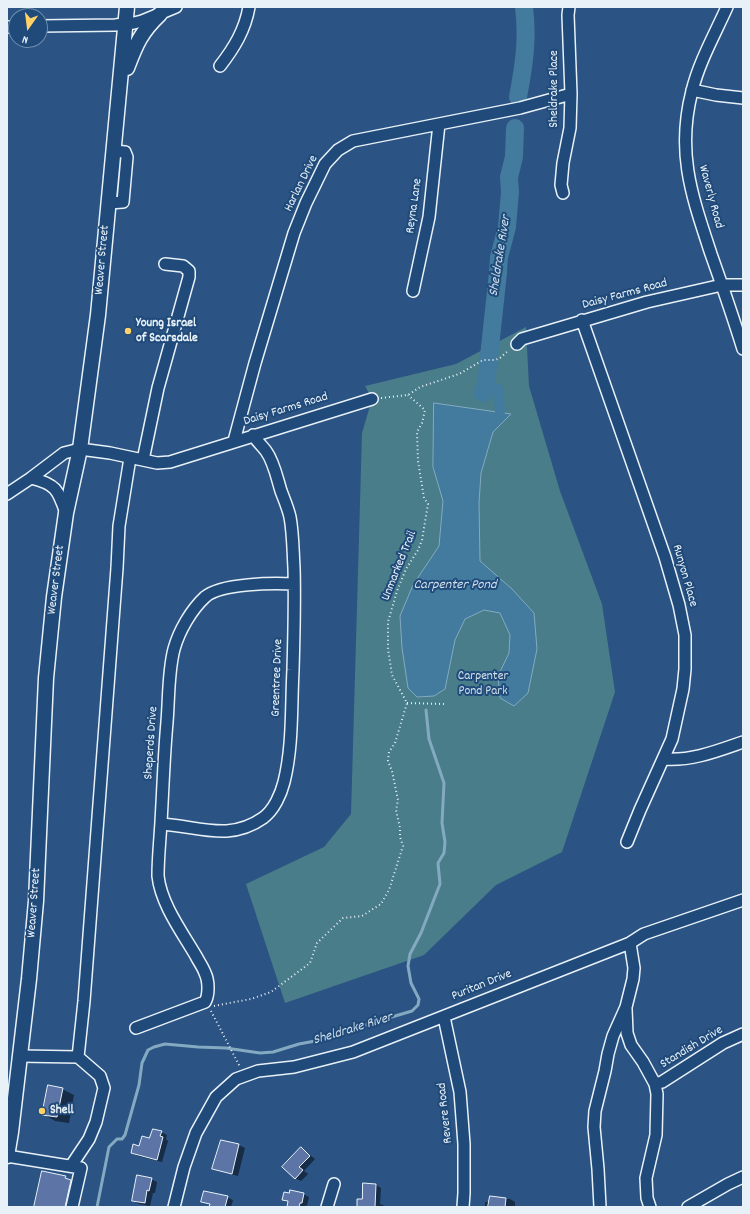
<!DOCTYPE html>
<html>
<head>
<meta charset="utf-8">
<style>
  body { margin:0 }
  #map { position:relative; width:750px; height:1214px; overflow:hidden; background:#2b5383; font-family:Dekko,sans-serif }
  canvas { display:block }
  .frame { position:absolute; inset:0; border:8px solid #e8f1f8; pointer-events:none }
  .north { position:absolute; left:8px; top:8px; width:40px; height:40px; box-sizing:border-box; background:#1f4a7a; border:1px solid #6f8dac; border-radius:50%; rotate:194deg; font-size:11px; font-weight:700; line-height:16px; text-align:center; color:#e8f1f8 }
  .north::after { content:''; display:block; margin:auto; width:14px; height:18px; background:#ffd166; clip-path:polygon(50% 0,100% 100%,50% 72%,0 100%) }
</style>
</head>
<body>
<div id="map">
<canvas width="750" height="1214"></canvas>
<div class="frame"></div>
<div class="north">N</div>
</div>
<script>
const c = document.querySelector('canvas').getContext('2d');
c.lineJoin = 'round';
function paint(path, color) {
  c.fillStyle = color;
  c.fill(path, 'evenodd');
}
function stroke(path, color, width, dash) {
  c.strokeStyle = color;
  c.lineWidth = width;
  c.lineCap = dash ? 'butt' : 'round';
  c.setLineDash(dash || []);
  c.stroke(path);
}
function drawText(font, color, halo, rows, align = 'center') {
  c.font = font + ' Dekko,sans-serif';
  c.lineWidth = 4;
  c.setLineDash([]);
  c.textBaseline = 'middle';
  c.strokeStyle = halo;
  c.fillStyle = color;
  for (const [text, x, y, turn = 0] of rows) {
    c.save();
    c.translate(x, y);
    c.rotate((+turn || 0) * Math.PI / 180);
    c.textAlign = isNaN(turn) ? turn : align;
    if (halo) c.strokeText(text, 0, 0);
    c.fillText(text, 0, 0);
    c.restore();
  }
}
paint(new Path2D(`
  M526,327L529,386L560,491L602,604L615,692L562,852L496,885L424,955L285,1003L246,884L324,847L351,814L362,433L372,399L365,386L456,364Z`), '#497d8a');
const water = new Path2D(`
  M434,403L511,414L493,432L481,473L479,503L480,561L512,589L534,613L537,649L528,693L514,706L500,698L498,676L509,653L510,635L500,613L484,610L465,619L455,640L445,689L434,696L417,697L408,688L402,648L400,616L413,585L439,546L443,501L433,467Z`);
paint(water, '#427b9d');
stroke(water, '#84aac1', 1);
paint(new Path2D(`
  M62,1089L74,1095L69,1123L55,1121L43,1114Z
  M161,1132L167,1135L166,1139L168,1141L162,1162L138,1156L132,1153L149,1139Z
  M222,1141L239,1145L245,1148L238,1176L219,1171L214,1168Z
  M301,1148L315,1159L304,1171L308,1174L301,1181L295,1178Z
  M65,1177L79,1186L75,1207H35Z
  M151,1179L157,1182L155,1193H153L150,1206L139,1204L133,1201Z
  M376,1185L381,1188L380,1204L387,1207H358Z
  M303,1194L309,1197L307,1206L306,1205L305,1207H288L289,1202L283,1199L290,1195Z
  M227,1197L233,1200L231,1207H211V1205L203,1201Z
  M490,1197L510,1199L515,1202V1207H485V1202H490Z`), '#0007');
stroke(new Path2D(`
  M97,1207L109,1147L117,1139H122L125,1135L139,1085L142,1063L148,1050L154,1047L165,1044L198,1047L226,1048L260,1053L273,1052L299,1044L326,1039L368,1024L412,1011L418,1005L419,999L411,983L408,966L410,954L421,933L440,884L438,863L444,853L445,842L442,823L444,783L429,739L426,710`), '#84aac1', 3);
stroke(new Path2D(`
  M486,384L498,389L500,412`), '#427b9d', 10);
stroke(new Path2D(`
  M518,97C524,65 528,40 524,7
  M483,393L486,384L498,273L499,257L507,227L510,192L509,177L514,157L515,128`), '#427b9d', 18);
const building = new Path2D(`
  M48,1085L63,1088L57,1117L42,1115Z
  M153,1129L162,1131L160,1136L163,1137L157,1160L131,1153L133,1144L139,1146L142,1136L149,1138Z
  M221,1140L239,1144L232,1174L212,1169Z
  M301,1147L310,1156L299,1167L303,1170L295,1179L282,1167Z
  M42,1171L66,1176L65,1178L71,1180L65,1207H34Z
  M137,1175L152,1178L149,1191L147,1190L145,1203L132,1201Z
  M363,1183L376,1184L375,1207H357V1199H362Z
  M290,1190L304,1193L302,1203H300L299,1207H287L288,1201L282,1200L284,1192L289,1193Z
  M204,1191L228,1196L225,1207H209L210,1204L201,1202Z
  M490,1196L506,1198L505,1207H488Z`);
paint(building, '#5c75a6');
stroke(building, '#e8f1f8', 1);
const minor = new Path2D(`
  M727,7C715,34 699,62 692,91C676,153 692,196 711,254C722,285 733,317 743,349
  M40,26L115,25L134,23L142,21L176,7
  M7,27H16
  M220,66C234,48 245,30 249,7
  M692,90L716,95L743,98
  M563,193L561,185L563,163L570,128L571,94L568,15L569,7
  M108,203L123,202L127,157L125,152L113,151
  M413,291L429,217L439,124
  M582,320L665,557L679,605L685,635V669L683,689L672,739L640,810L627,842
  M517,344L522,339L647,302L722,285H743
  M234,441L255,363L294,233L306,203L325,164L338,150L353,141L520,108L571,94
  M143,460L158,388L189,277V271L183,266L165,264
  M31,478C56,484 58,490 66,513
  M7,494L31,478L64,453L80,449L110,453L157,463L170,462L372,399
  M664,759C692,761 717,751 743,742
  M161,824C198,826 229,842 263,818C274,810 281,794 284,782C293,746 291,707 293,670C294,636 295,602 294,568C293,551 293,533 290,517C288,508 284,499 281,491C277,478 274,462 266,451C262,446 257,441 253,435
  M626,1009L627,1033L631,1045L643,1062L655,1084L657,1094L656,1135L646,1178L647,1198L650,1207
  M444,1017L460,1092L464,1144V1193L463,1207
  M136,1028L205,1002C209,995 209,981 205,973C203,967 199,962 196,956C182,932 161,904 158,876C158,858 160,840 161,822C163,788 164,755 167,722C169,698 168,672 174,649C179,631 191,610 205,597C221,583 274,583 294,584
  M20,1056L78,1057L100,1076L104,1088L96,1122L89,1139L71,1166
  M78,1057L84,1001L117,568L119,526L130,458
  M655,1084L662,1082L723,1043L743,1034
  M7,1156L81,1168L72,1207
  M174,1207L184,1167L196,1133L216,1097L236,1079L258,1071L294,1067L353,1052L630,943L644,934L743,900
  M327,1207L334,1184
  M600,1207L598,1169L594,1127L595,1111L605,1071L608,1054L613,1036L626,1007L633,979L634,968L630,943
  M688,1207L728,1184L743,1177`);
const major = new Path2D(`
  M127,68C136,44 141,32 160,14
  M7,1156L11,1132L29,979L36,901L46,678L54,597L66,513L80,449L98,315L127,7`);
stroke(minor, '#e8f1f8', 14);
stroke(major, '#e8f1f8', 17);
stroke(new Path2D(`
  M381,398L408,395L420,387L459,374L483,360H495L500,358L509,350
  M407,703L444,704
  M214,1006L251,999L271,992L310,963L317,943L343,918L362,916L381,904L389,890L403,846L400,837V828L396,810L398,800L392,771L388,761L389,752L395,743L407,703L392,675L388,649V622L397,591L406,569L418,550L422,540L428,504L424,498L418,461L417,432L422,423L425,410L408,395
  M211,1011L240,1067`), '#e8f1f8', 2, [1, 3]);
stroke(minor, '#1f4a7a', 11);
stroke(major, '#1f4a7a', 14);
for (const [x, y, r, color] of [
  [128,331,4,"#ffd166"],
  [42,1111,4,"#ffd166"]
]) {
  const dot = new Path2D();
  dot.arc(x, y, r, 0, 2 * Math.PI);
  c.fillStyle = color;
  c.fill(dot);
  stroke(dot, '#1f4a7a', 1.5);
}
drawText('13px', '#e8f1f8', '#1f4a7a', [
  ["Sheldrake Place",555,89,-90],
  ["Harlan Drive",302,184,-64],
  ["Waverly Road",710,197,75],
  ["Reyna Lane",415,206,-82],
  ["Weaver Street",103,260,-85],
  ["Daisy Farms Road",625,295,-15],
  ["Daisy Farms Road",286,410,-17],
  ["Unmarked Trail",400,566,-68],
  ["Runyon Place",684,576,74],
  ["Weaver Street",57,580,-83],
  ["Greentree Drive",278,678,-88],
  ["Sheperds Drive",152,743,-86],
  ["Weaver Street",35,903,-86],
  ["Puritan Drive",482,986,-22],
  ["Standish Drive",692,1048,-31],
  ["Revere Road",446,1113,-96]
]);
drawText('bold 13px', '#e8f1f8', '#1f4a7a', [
  ["Young Israel",136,324],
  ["of Scarsdale",136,339],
  ["Shell",50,1111]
], 'left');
drawText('13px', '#d0e0e8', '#1f4a7a', [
  ["Carpenter",483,677],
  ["Pond Park",483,692]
]);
drawText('italic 14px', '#cfdfea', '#1f4a7a', [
  ["Sheldrake River",501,256,-81],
  ["Carpenter Pond",455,586],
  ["Sheldrake River",353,1030,-17]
]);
</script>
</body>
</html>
